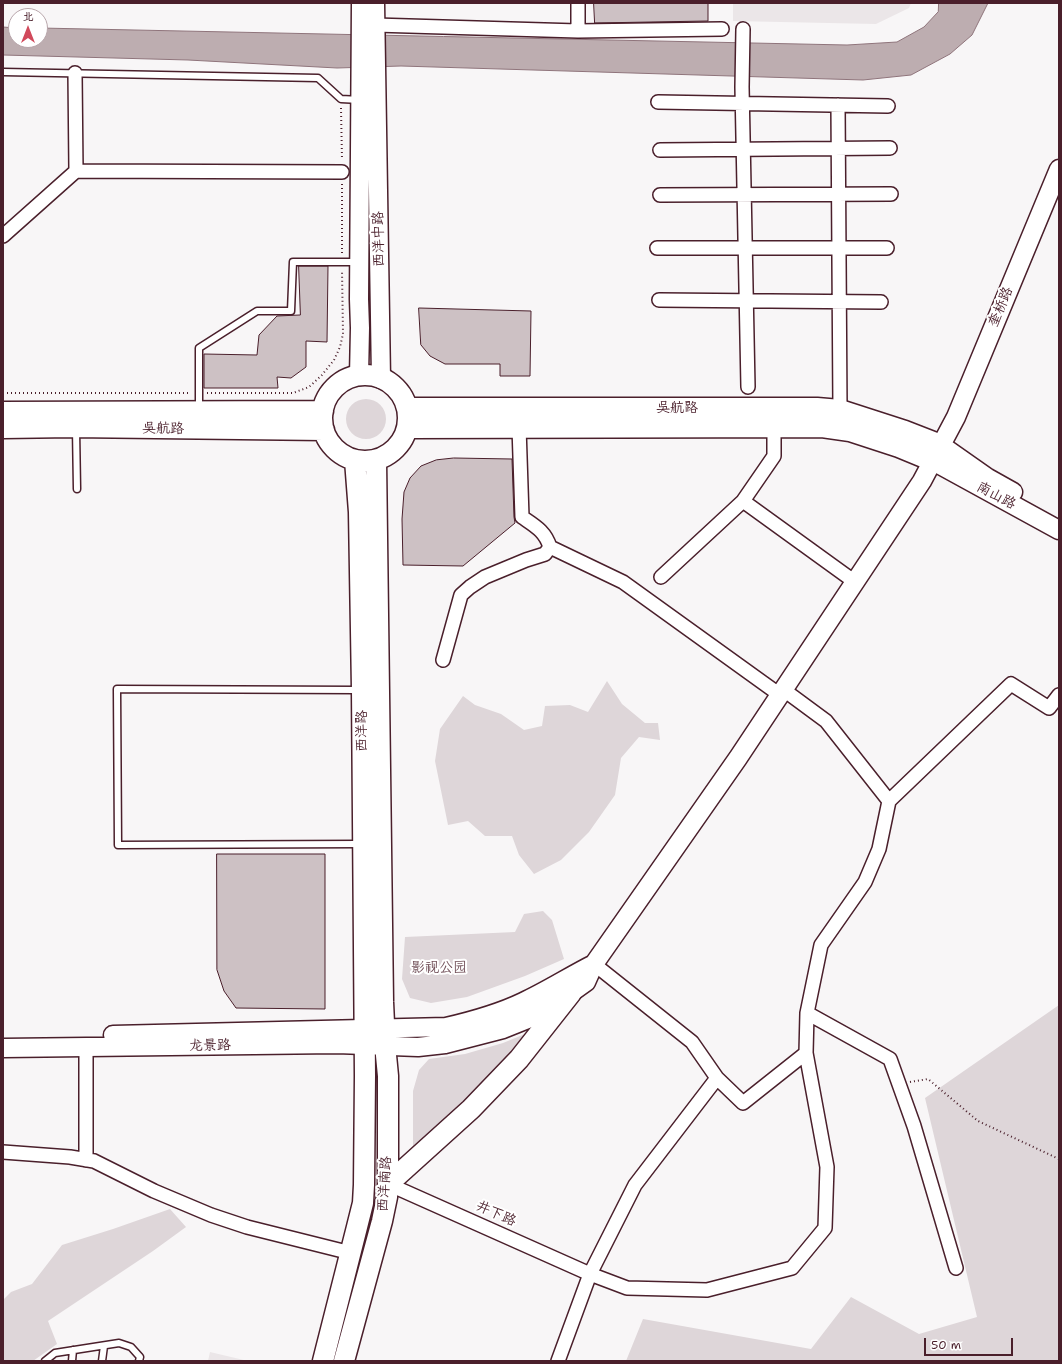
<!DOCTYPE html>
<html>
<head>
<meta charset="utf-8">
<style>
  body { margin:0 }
  #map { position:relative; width:1062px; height:1364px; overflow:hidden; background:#f8f6f7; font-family:"Shantell Sans","LXGW WenKai TC",sans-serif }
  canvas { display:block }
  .frame { position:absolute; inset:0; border:4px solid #4a1f2b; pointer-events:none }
  .north { position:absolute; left:8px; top:8px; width:40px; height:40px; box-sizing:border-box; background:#fff; border:1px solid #b7a5aa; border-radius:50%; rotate:0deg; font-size:11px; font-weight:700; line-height:16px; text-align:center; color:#4a1f2b }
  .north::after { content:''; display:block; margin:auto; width:14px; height:18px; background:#d1495b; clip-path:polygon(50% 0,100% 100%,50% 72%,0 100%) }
  .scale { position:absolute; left:924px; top:1338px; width:89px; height:18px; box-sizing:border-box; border:2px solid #4a1f2b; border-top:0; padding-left:5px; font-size:12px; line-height:14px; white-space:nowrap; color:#4a1f2b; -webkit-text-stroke:3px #fff; paint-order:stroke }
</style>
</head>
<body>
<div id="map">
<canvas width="1062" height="1364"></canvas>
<div class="frame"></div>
<div class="north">北</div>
<div class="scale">50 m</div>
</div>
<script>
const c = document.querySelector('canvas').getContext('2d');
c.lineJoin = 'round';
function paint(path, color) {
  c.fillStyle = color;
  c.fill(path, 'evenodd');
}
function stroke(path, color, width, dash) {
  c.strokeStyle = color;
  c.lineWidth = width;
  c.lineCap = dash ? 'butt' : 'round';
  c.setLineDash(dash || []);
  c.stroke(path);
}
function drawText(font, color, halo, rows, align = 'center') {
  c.font = font + ' "Shantell Sans","LXGW WenKai TC",sans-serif';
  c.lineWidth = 4;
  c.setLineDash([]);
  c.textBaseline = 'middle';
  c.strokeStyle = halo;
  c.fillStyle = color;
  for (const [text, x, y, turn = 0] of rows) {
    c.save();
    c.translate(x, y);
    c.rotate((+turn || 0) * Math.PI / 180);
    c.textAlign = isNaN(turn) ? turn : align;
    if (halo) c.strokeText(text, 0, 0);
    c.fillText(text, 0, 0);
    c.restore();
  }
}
paint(new Path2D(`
  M733,3H911L909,8L876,24L733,21Z
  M210,1352L248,1361H208Z`), '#ebe6e8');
paint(new Path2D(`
  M346 419a20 20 0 1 1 40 0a20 20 0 1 1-40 0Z
  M607,681L622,704L645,723H658L660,740L639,737L621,758L615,795L589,832L561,860L534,874L519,855L512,836H485L468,821L448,825L435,761L440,729L463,696L475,705L501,714L524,730L542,726L545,706L570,705L588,712Z
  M543,911L552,920L564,959L525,976L467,997L431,1003L410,998L402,979L405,937L515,932L524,914Z
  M1059,1005V1361H626L643,1319L811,1349L851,1297L919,1334L977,1317L925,1098Z
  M525,1034C500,1064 475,1094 446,1120C435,1130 425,1139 413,1147V1091L419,1070L429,1059L465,1054L503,1043Z
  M170,1209L186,1227L153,1251L48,1321L57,1344L33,1361H3V1300L11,1292L32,1284L62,1245L113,1229Z`), '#ded6d9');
const water = new Path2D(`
  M939,3H988L972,35L950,54L911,75L863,80L401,66L337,68L188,60L3,55V27L16,28V40H40V28L847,45L897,42L924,27L938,12Z`);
paint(water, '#bdadb0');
stroke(water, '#8f747b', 1);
const building = new Path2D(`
  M594,3H708V21L595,23Z
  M299,266H328L327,342L306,341V367L291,378L277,377L278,388H204V354L257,355L259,335L277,316L300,315Z
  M419,308L531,311L530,376H500V364H445L430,356L421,345Z
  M454,458L512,459L514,517L515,523L463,566L403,565L402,519L404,492L410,478L421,466L436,460Z
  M217,854H325V1009L236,1008L224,991L217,970Z`);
paint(building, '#cdc1c4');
stroke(building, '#4a1f2b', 1);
const lane = new Path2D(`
  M3,72L318,78L341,99L360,100
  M199,408V348L257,311H291L293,262H358
  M76,429L77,489
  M358,690L117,689L118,845L360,844
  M45,1361L55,1353L119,1343L131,1347L140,1357L139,1361
  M72,1361L73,1350
  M102,1361L104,1346`);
const street = new Path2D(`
  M578,3V31L722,29
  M375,25L578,31
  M743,29L742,87L748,387
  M75,73L76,171
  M658,102L888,106
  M838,105L840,410
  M660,150L890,148
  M660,195L891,194
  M3,236L76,171L342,172
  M657,248H887
  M659,300L881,302
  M743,501L855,582
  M550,547L623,582L780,695
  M661,577L743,501L774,456V427
  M443,660L461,595L470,587L485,577L526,560L545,554L550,547C545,531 535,526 522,517L519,427
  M784,690L826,721L889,801L1011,684L1049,708L1059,695
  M594,964L692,1042L717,1078
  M807,1013L890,1059L914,1126L956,1268
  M3,1152L70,1157L94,1161L154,1191L211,1215L247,1227L351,1253
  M86,1160V1047
  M388,1184L590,1274L627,1288L707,1290L792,1268L825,1228L827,1167L806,1053
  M558,1361L590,1274L635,1185L717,1078L743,1103L806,1053L807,1013L821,945L865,882L879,849L889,801`);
const secondary = new Path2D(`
  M375,3L381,379
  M359,376L360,328L359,299L361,3
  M941,445L988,478L1013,492
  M933,461L1059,530
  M113,1035L446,1027C472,1021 498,1014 523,1002C547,991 570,976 594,964
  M3,1048L337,1044L418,1047L445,1044L503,1029L533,1017L551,1007L586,982L594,964L738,758L922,481L956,417L1059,169`);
const primary = new Path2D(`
  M322 418a43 43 0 1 1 86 0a43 43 0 1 1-86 0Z
  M408,408H817L840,410L905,431L941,445
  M3,412L323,411
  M3,428L72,427L324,430
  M408,428L822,427L850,431L899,447L933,461
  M388,1184L471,1109L519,1059L571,993
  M323,1361L357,1227L363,1203L364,1185L365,1076L362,690L359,512L355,460
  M344,1361L382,1221L387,1197L388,1184V1076L385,1045L383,1002L376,460`);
stroke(lane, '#4a1f2b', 9);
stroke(street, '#4a1f2b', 16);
stroke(secondary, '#4a1f2b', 21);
stroke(primary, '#4a1f2b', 23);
stroke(new Path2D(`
  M341,108L342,160
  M342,184V254
  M3,393H191
  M207,393H293L309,387L322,375L334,360L340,347L343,334L342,270
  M910,1082L928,1079L978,1121L1059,1159`), '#4a1f2b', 2, [1, 3]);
stroke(lane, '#fff', 6);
stroke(street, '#fff', 13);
stroke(secondary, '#fff', 18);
stroke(primary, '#fff', 20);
drawText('14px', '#4a1f2b', '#fff', [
  ["西洋中路",379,239,-91],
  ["奎桥路",1001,307,-67],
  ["吴航路",677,408],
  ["吴航路",163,429,1],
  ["南山路",996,496,28],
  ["西洋路",362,731,-90],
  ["龙景路",210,1046,-1],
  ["西洋南路",385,1184,-86],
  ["井下路",496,1214,24]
]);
drawText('14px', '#6f4d56', '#fff', [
  ["影视公园",439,968]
]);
</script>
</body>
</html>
